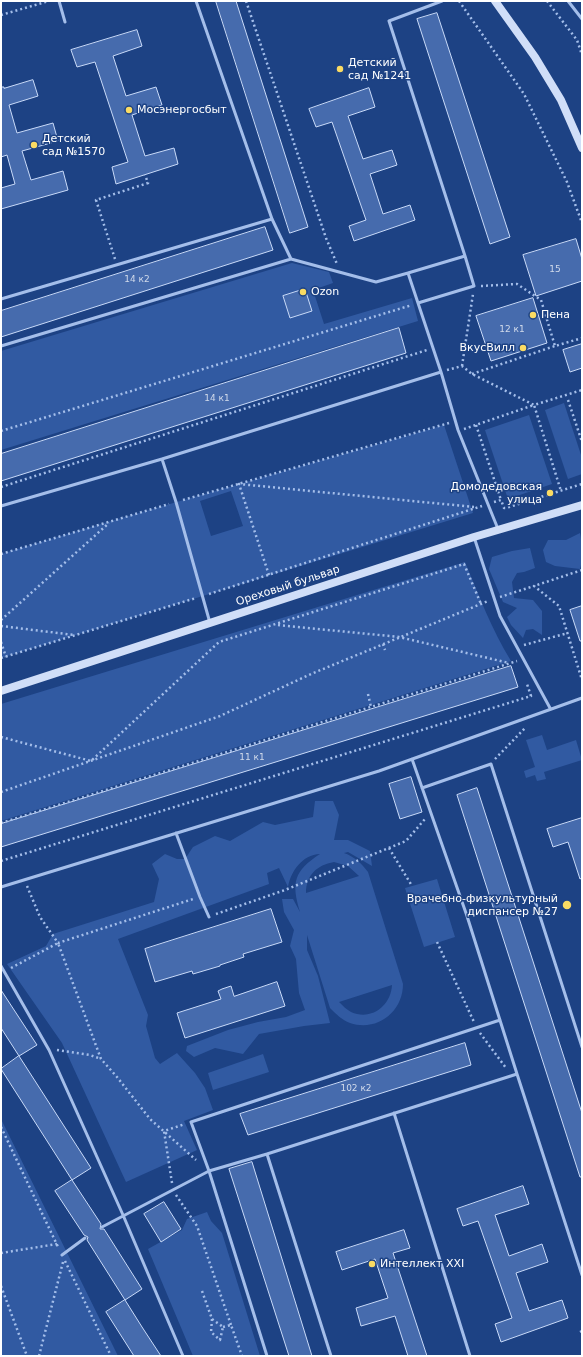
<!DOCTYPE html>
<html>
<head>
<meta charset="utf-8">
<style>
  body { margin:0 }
  #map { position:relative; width:583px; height:1357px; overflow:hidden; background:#1d4284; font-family:"DejaVu Sans",sans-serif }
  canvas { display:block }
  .frame { position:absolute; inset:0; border:2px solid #fff; pointer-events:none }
</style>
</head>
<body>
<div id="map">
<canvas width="583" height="1357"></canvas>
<div class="frame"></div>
</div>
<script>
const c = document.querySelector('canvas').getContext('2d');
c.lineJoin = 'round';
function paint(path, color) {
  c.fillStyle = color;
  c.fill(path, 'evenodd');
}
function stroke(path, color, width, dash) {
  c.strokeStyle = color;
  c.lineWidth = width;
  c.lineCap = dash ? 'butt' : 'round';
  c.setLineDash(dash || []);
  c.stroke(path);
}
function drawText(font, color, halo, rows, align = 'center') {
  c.font = font + ' "DejaVu Sans",sans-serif';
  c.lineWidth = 3;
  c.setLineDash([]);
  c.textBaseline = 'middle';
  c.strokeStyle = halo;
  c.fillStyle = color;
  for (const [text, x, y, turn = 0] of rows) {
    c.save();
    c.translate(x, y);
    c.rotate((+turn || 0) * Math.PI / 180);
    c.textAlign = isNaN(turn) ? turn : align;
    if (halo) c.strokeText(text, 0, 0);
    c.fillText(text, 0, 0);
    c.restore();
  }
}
paint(new Path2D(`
  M292,263L329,272L333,283L313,290L324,324L412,298L418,321L1,450V351Z
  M564,403L582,458V474L568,479L545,410Z
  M529,415L552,484L508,499L485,430Z
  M444,425L473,513L1,658V554L111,521ZM231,491L243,526L211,536L200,501Z
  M580,533C582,541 583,562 580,569L555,566L546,562L543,550L548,540H566Z
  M530,548L535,568L524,572L517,573L512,582L514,598L533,600L542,611V635L533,629L526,630L523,638L511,625L507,617L517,608L503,602L489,569L492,557L512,551Z
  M465,562C479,596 492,630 511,661L1,821V704Z
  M542,735L547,750L576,740L582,760L544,772L546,779L537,781L535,775L526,778L524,771L535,767L526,740Z
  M315,801H333L339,815L334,840H348L370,851L372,866L348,852L344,853C355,857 361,863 368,872L403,984C403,1012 377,1032 350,1023C342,1020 336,1014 330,1008L307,935V950L318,976L330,1023L304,1026L259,1034L243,1054L215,1048L194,1057L186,1051L187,1046L228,1030L258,1022L286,1017L305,1010L299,993L296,959L290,946L294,930L284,912L282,899H293L300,912C291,882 294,871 320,854C302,855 291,871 288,887L279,868L267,873L269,884L118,939L148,1015L146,1026L155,1058L160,1064L177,1053L195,1073L205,1088L213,1110L184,1121L197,1150L126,1182L62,1043L7,964L46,946L53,934L154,902L159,879L152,864L165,854L177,859H185L193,847L215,836L230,841L263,822L275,825L313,817ZM334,862L348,866L359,876L306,893C306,875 317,865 334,862ZM392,985C391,1006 371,1021 351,1012C346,1009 343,1006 339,1002Z
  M437,879L455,937L424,947L405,888Z
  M263,1054L269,1072L213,1090L208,1073Z
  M1,1119L118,1356H1Z
  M207,1212L211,1221L222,1233L260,1356H193L148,1249L182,1230L187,1219Z`), '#315aa2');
const building = new Path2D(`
  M216,1H236L308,227L290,233Z
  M437,13L510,237L490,244L417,19Z
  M137,30L142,46L113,56L126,96L156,87L162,105L132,115L145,156L174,148L178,164L116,184L112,167L128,162L95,62L77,67L71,50Z
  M33,80L38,96L9,105L17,133L53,123L58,141L22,151L31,180L63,171L68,190L1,209V188L15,184L7,155L1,157V87H4V88Z
  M369,88L375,107L348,116L363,159L392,150L397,165L370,174L383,214L410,205L415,220L354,241L349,226L366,220L332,122L316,127L309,109Z
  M265,227L273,250L1,337V311Z
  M576,239L582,259V281L536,296L523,255Z
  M305,289L312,311L290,318L283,296Z
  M533,298L547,343L491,361L476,316Z
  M399,328L406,353L1,481V454Z
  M582,344V368L570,372L563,350Z
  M582,606V641H580L570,610Z
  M511,666L518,687L1,847V824Z
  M411,777L422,812L400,819L389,784Z
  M477,788L582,1113V1177H580L457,795Z
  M582,818V878L580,879L568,842L553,847L547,829Z
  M271,909L282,942L243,954L244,957L220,965V966L193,974L192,971L155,982L145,949Z
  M277,982L285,1006L185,1038L177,1013L221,999L218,991L222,989L231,986L234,996Z
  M1,990L37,1045L19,1056L1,1028Z
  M465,1043L471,1065L248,1135L240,1114Z
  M19,1056L91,1168L72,1180L1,1069Z
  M252,1162L312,1356H289L229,1169Z
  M72,1180L101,1224L100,1229H104L142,1289L125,1300L87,1240L88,1237L84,1235L55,1191Z
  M523,1186L529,1204L495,1215L509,1256L542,1244L548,1262L516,1273L529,1311L562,1300L568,1318L501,1342L495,1324L512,1318L478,1221L463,1226L457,1209Z
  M164,1202L181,1229L161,1242L144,1214Z
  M404,1230L410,1248L393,1253L427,1356H408L395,1316L361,1326L356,1308L388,1298L375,1259L342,1270L336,1252Z
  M125,1300L142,1327L161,1356H134L106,1312Z`);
paint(building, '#466bad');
stroke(building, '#c9daf8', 1);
stroke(new Path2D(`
  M246,1L326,238L337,264
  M459,1L524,94L567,182L582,223
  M547,1L577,40L582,55
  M1,15L49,1
  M115,259L96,200L148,183L145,175
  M481,286L517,284L541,300L555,346L582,338
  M462,366L473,294
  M447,370L462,366L472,374L534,405L582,390
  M472,374L555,346
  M568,400L582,442
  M476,425L501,500
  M464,429L534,405L561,491
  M1,431L412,305
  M1,487L427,350
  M183,500L449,423
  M494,502L501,500L504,508H506L582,484
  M1,554L169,504
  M582,570L534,586L559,606L582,680
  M269,575L239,484L474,507
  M209,594L482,506
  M500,597L534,586
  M1,620L109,523
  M278,625L399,637L509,663
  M1,626L74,635
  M1,642L6,657
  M383,644L385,650
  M524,645L568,633
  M1,658L196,598
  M368,694L371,707
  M1,737L91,761L219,642L464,564L481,604
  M495,759L526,727
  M1,792L220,716L311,674L488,601
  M1,823L517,661
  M389,848L412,886
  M1,861L531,696L527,684
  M27,886L40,917L58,943L193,899
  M216,914L285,890L406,841L425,819
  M437,942L474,1022
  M11,968L58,943L101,1059L117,1077L150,1119L196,1160
  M480,1033L506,1068
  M57,1050L90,1055L101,1059
  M1,1127L59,1249
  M172,1183L164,1131L185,1124
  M176,1195L197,1226L231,1325
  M1,1253L57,1244
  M65,1261L111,1356
  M1,1286L27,1356
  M202,1291L212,1319
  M212,1319L223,1327L220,1340L211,1332Z
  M223,1327L231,1325L242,1356
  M580,1332L582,1331
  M39,1356L63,1262`), '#a4beea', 2.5, [2, 3]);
stroke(new Path2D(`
  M59,1L65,22
  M196,1L272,219L291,259L376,282L408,273
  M568,1L582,19
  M1,299L272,219
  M418,303L474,286L465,256
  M1,346L291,259
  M441,372L408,273L465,256L389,21L442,1
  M1,506L162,459
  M474,537L500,616L550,708
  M210,623L176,502L162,459L441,372L458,430L498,529
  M422,788L491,764L582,1047
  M176,833L200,897L209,917
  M1,887L379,771L582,698
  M1,966L49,1050L123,1215L183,1356
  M517,1074L582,1275
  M394,1113L470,1356
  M102,1227L209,1171L267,1154
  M62,1255L85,1238
  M267,1356L209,1171L191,1122L500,1020
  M331,1356L267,1154L517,1074L467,916L412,759`), '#a4beea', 3);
stroke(new Path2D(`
  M495,1L535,57L561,100L582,148
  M1,691L474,537L582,505`), '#d0def8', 8);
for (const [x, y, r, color] of [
  [340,69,4,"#fadb63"],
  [129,110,4,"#fadb63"],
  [34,145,4,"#fadb63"],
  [303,292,4,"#fadb63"],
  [533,315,4,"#fadb63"],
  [523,348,4,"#fadb63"],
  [550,493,4,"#fadb63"],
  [567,905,5,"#fadb63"],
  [372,1264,4,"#fadb63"]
]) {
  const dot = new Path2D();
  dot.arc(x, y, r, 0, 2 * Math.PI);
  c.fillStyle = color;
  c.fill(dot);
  stroke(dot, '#1d4284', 1.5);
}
drawText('9px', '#d1daea', null, [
  ["15",555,270],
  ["14 к2",137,280],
  ["12 к1",512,330],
  ["14 к1",217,399],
  ["11 к1",252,758],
  ["102 к2",356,1089]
]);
drawText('11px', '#fff', '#1d4284', [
  ["Детский",348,63],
  ["сад №1241",348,76],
  ["Мосэнергосбыт",137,110],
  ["Детский",42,139],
  ["сад №1570",42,152],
  ["Ozon",311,292],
  ["Пена",541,315],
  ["ВкусВилл",515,348,"right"],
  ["Домодедовская",542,487,"right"],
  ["улица",542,500,"right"],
  ["Врачебно-физкультурный",558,899,"right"],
  ["диспансер №27",558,912,"right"],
  ["Интеллект XXI",380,1264]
], 'left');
drawText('11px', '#fff', '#1d4284', [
  ["Ореховый бульвар",288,586,-18]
]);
</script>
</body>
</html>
